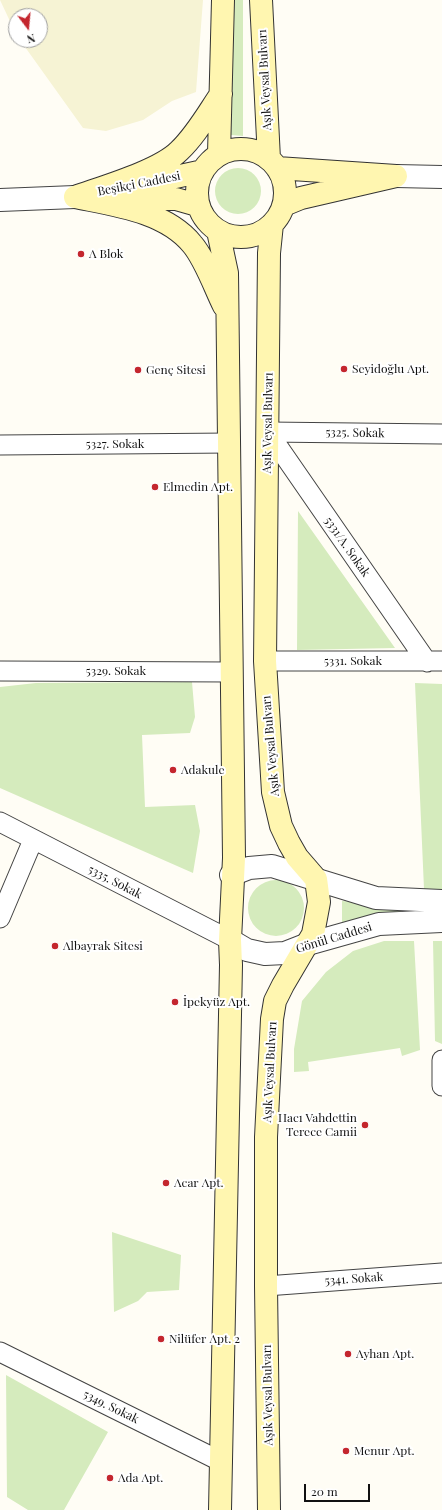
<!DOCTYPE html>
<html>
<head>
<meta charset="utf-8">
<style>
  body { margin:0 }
  #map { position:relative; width:442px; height:1510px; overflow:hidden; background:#fffdf5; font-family:"Playfair Display",serif }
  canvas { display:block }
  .north { position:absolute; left:8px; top:8px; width:40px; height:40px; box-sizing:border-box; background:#fff; border:1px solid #a0a0a0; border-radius:50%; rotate:164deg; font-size:11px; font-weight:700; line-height:16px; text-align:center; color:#111 }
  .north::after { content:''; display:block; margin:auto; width:14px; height:18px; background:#c4262e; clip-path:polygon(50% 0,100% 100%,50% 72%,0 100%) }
  .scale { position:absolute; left:304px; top:1484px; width:66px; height:18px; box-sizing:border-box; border:2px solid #111; border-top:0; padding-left:5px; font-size:12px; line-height:14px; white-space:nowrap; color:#111; -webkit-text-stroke:3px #fff; paint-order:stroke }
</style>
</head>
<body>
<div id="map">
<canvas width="442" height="1510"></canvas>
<div class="north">N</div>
<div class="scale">20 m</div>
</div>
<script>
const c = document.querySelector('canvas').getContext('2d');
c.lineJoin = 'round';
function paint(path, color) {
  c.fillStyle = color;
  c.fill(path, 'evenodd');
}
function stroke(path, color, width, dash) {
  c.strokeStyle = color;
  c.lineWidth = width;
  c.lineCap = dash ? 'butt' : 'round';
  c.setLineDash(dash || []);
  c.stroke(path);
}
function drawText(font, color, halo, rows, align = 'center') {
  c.font = font + ' "Playfair Display",serif';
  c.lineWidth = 4;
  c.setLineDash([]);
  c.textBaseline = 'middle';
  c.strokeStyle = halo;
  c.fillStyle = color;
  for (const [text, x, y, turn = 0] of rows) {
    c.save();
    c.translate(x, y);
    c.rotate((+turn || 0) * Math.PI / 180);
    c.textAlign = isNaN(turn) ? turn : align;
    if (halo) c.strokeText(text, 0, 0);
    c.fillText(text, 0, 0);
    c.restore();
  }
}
paint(new Path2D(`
  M0,0H203L196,92L172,101L143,120L106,131L83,128L20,40H40V16H16V34Z`), '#f6f3d4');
paint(new Path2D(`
  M230,0H243V136L231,135Z
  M215 191a23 23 0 1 1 46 0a23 23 0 1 1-46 0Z
  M298,511L395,648L297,650Z
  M192,682L195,717L190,733L142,735L145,807L195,805L200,831L193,873L0,788V687L36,683Z
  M415,683L442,684V889H424Z
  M248 908a28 28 0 1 1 56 0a28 28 0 1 1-56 0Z
  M342,901L409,906L431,914L342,924Z
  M384,941H414L420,1050L402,1056L400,1048L308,1062L309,1071L294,1072V1049L302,1001L326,972L353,951Z
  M433,941H442V1044L435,1041Z
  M112,1232L181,1255L179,1290L147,1292L138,1301L114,1312Z
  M6,1375L108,1432L64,1510H28L7,1497Z`), '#d5ebbd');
const minor = new Path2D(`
  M268,432L427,662
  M268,432L442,434
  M0,445L230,443
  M265,661H442
  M0,671L231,672
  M0,822L230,940
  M0,918L33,840
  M442,1060V1086
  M266,1286L442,1273
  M0,1352L222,1462`);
const tertiary = new Path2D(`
  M396,176L442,177
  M0,200L75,197
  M231,875L249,868L272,866L376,898L442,901
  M230,940L247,950L265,954L285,953L308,944L379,924L442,921`);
const secondary = new Path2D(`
  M261,0L269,159
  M197 193a44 44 0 1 1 88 0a44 44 0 1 1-88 0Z
  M219,154L223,0
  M277,168L396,176L301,198L284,205
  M130,187L203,171
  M75,197C114,205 165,211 192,244C205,259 215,288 224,306
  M75,197C103,187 159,171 179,151C196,135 208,113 221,94
  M122,198L176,199L197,205
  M218,231L227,273L234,858L230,940L231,965L220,1510
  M269,1510L266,1286V1137L272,1019L275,1001L283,985L313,934L319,902L316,879L297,857L289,843L281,826L273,792L265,661L269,253L272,224`);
stroke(minor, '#444', 21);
stroke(tertiary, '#444', 24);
stroke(secondary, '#333', 24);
stroke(minor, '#fff', 19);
stroke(tertiary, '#fff', 22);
stroke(secondary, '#fff6b0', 22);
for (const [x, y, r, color] of [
  [81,254,4,"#c4262e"],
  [344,369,4,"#c4262e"],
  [138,370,4,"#c4262e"],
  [155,487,4,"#c4262e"],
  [173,770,4,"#c4262e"],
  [55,946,4,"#c4262e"],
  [175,1002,4,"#c4262e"],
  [365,1125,4,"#c4262e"],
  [166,1183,4,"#c4262e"],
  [161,1339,4,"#c4262e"],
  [348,1354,4,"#c4262e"],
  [346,1451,4,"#c4262e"],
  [110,1478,4,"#c4262e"]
]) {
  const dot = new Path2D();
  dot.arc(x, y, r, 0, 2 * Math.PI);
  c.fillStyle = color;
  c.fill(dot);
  stroke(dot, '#fff', 1.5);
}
drawText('12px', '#111', '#fff', [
  ["Aşık Veysal Bulvarı",265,80,-93],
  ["Beşikçi Caddesi",139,184,-11],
  ["Aşık Veysal Bulvarı",268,423,-89],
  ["5325. Sokak",355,433,1],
  ["5327. Sokak",115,444],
  ["5331/A. Sokak",347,547,55],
  ["5331. Sokak",353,661],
  ["5329. Sokak",116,671],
  ["Aşık Veysal Bulvarı",271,746,-95],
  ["5335. Sokak",115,882,27],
  ["Gönül Caddesi",334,938,-17],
  ["Aşık Veysal Bulvarı",270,1072,-87],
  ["5341. Sokak",354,1279,-4],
  ["Aşık Veysal Bulvarı",268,1395,-91],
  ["5349. Sokak",111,1407,26]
]);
drawText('12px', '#111', '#fff', [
  ["A Blok",89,254],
  ["Seyidoğlu Apt.",352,369],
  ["Genç Sitesi",146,370],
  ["Elmedin Apt.",163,487],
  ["Adakule",181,770],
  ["Albayrak Sitesi",63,946],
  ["İpekyüz Apt.",183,1002],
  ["Hacı Vahdettin",357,1118,"right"],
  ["Terece Camii",357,1132,"right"],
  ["Acar Apt.",174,1183],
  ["Nilüfer Apt. 2",169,1339],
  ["Ayhan Apt.",356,1354],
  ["Menur Apt.",354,1451],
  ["Ada Apt.",118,1478]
], 'left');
</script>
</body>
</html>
